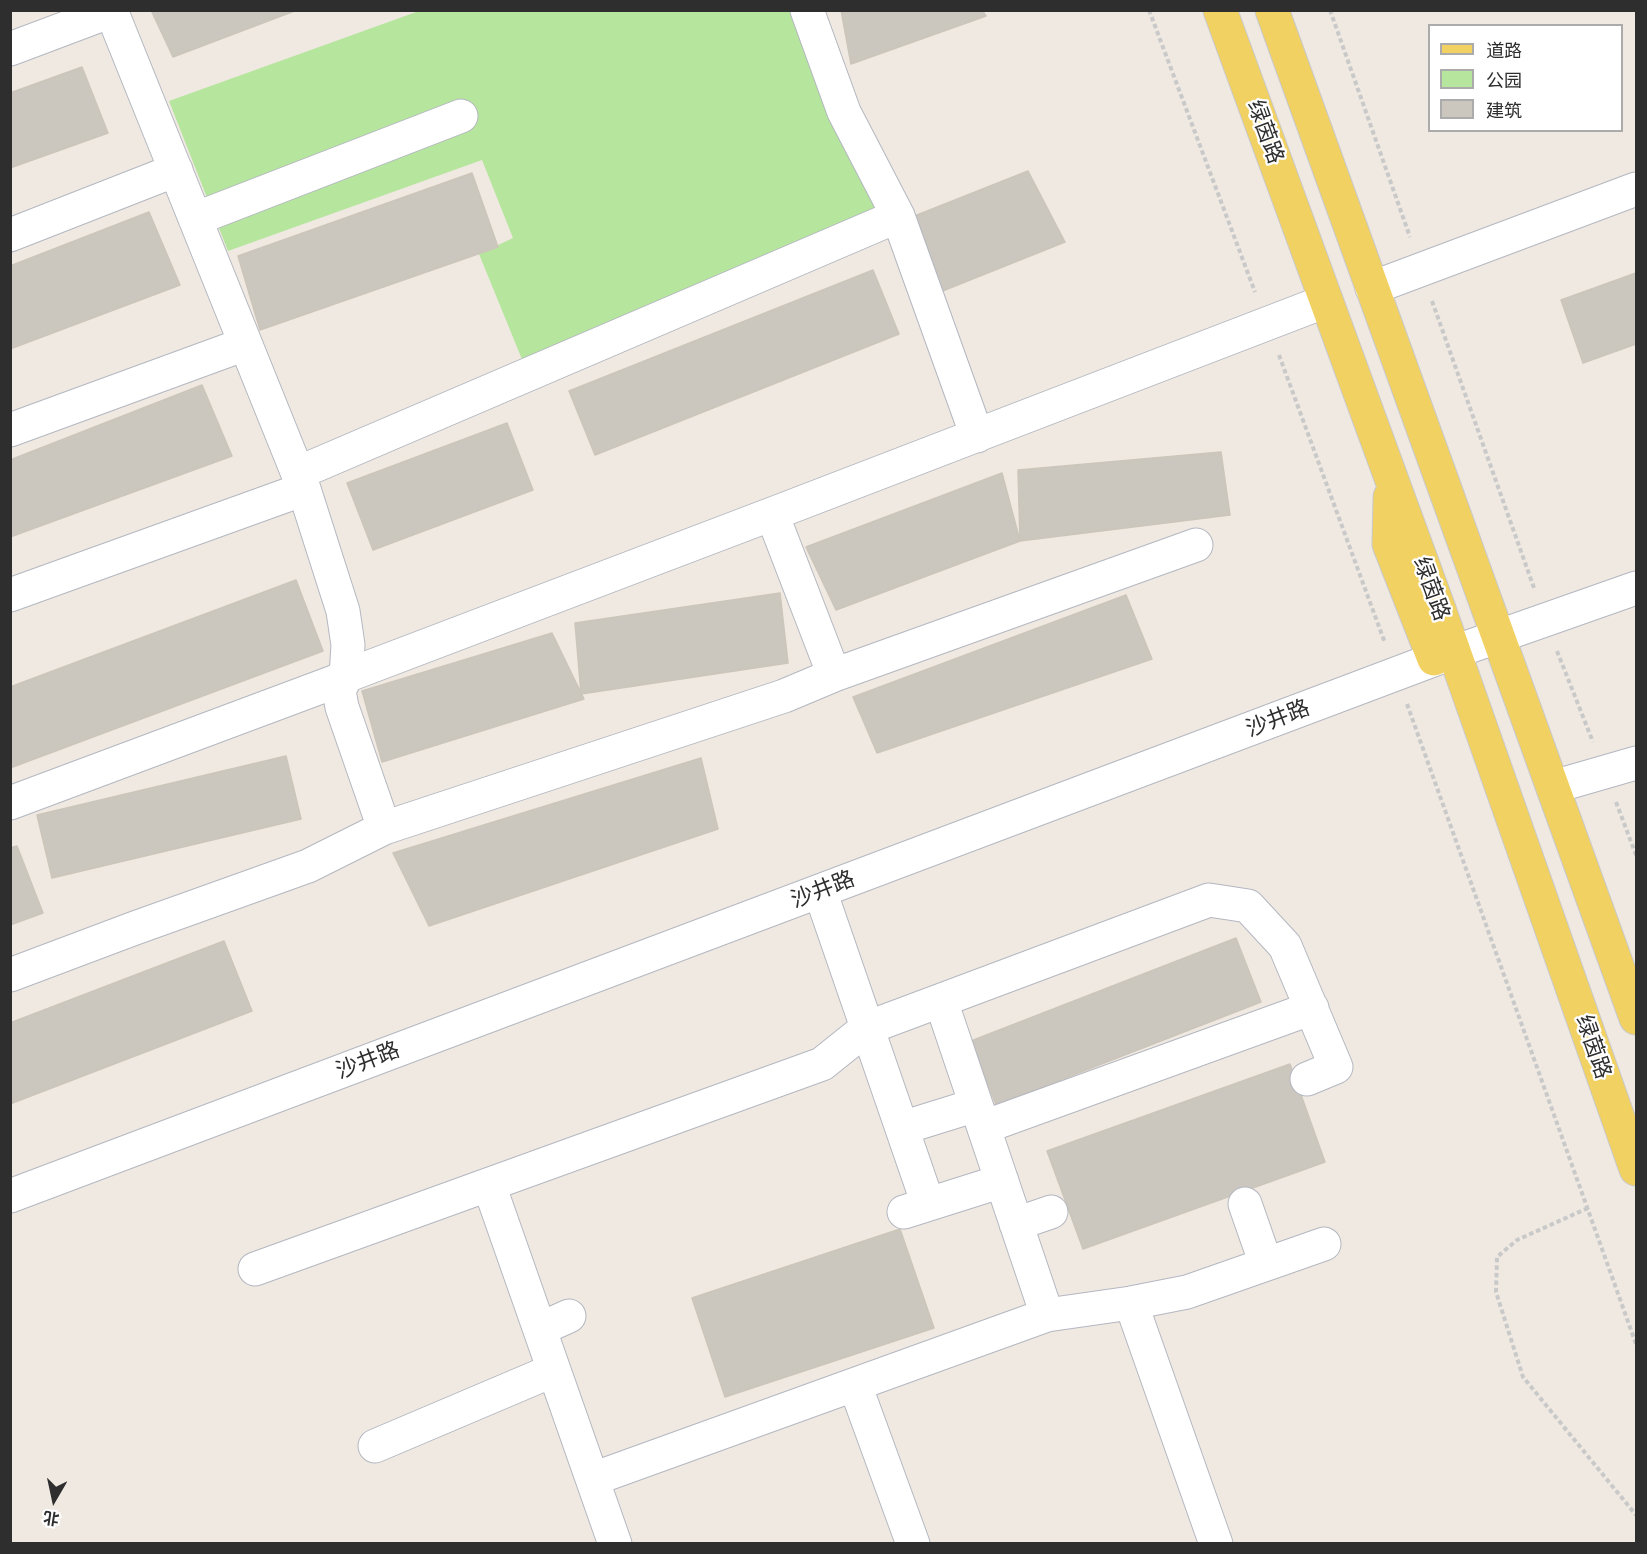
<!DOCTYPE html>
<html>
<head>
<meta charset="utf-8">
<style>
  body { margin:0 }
  #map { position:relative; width:1647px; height:1554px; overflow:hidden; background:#efe9e1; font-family:Figtree,"Noto Sans SC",sans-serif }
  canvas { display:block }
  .frame { position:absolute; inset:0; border:12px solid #2e2e2e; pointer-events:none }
  .legend { position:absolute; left:1428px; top:24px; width:195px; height:108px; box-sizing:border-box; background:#fff; border:2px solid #ababab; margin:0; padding:8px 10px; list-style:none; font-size:18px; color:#2e2e2e }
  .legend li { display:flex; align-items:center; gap:12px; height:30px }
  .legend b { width:30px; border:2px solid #ababab }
  .north { position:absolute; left:24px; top:1470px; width:60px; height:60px; -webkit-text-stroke:4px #fff; paint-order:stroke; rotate:189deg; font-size:16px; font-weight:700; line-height:24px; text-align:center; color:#2e2e2e }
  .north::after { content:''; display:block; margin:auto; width:21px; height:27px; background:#2e2e2e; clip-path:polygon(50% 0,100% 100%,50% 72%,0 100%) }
</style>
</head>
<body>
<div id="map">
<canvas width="1647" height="1554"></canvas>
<div class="frame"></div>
<ul class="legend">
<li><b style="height:8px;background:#f2d163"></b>道路</li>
<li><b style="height:16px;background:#b6e59e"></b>公园</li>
<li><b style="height:16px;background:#cbc7bf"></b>建筑</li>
</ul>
<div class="north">北</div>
</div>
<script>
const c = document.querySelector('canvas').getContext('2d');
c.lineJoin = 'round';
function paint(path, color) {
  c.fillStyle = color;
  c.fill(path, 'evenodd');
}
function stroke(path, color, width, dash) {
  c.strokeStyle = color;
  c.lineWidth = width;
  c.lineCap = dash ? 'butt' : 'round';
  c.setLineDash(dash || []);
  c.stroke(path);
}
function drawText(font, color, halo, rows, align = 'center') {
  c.font = font + ' Figtree,"Noto Sans SC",sans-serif';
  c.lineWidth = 4.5;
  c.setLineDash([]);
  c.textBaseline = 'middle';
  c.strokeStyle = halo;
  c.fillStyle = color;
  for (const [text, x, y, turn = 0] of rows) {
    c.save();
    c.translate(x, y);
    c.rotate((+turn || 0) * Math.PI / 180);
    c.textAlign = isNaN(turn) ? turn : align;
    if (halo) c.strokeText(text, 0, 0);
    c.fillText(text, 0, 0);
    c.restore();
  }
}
paint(new Path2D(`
  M419,11H807L898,216L528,374L479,254L513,238L482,160L228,251L169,101Z`), '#b6e59e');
const building = new Path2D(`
  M151,10H297L173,57Z
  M841,10H982L986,16L851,64Z
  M82,67L108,133L10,168V93Z
  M1028,171L1065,242L940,292L912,217Z
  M472,173L498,247L260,330L238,256Z
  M149,212L180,285L10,349V266Z
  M873,270L899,334L595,455L569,391Z
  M1636,273V344L1583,363L1561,300Z
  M202,385L232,456L10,537V460Z
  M507,423L533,490L373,550L347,483Z
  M1221,452L1230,515L1020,541L1018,470Z
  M1002,473L1020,541L836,610L806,547Z
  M296,580L323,651L10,768V687Z
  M780,593L788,663L581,694L575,623Z
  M1126,595L1152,659L877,753L853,697Z
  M552,633L584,699L382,762L362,691Z
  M286,756L301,819L52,878L37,815Z
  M701,758L718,829L429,926L393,853Z
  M17,846L43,913L10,925V848Z
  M1236,938L1261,1002L996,1105L971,1041Z
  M224,941L252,1011L10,1104V1023Z
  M1290,1064L1325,1162L1083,1249L1047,1151Z
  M900,1229L934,1328L725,1397L692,1298Z`);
paint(building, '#cbc7bf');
stroke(building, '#cbc5ba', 1.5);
const minor = new Path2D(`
  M111,10L304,489L343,611L348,645L346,676L339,691L342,707L384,828
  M807,10L844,112L898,216L977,436
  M10,49L111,11
  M195,219L461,116
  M10,235L176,170
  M1372,288L1636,189
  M10,430L245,344
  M298,473L898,216
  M10,595L304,489
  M834,675L1196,545
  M1553,787L1636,763
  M10,803L334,682L346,676L772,514L1326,301
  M820,891L928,1204
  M10,975L135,928L308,866L384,828L784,696L834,675L772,514
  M941,1001L1047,1315
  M984,1127L1312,1008
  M902,1128L976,1105
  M489,1185L615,1544
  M10,1196L1454,652L1636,588
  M1245,1204L1266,1264
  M904,1212L1002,1181
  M1016,1224L1051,1212
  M255,1269L822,1064L867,1028L1209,900L1248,906L1285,946L1336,1067L1307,1079
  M1131,1303L1216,1544
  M540,1329L569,1316
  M855,1385L913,1544
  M375,1446L554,1370
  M593,1479L1047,1315L1131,1303L1187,1292L1324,1244`);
const major = new Path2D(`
  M1220,10L1439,609L1636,1169
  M1272,10L1636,1018
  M1390,497L1389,544L1434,659`);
stroke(minor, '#b4b7c1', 35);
stroke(major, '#c9c9c9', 35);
stroke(new Path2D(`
  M1149,10L1255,292
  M1330,10L1410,237
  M1432,301L1534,588
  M1279,355L1385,643
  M1557,651L1593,742
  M1407,704L1636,1344
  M1616,802L1636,855
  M1588,1208L1517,1240L1497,1257L1496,1292L1523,1377L1636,1515`), '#c9c9c9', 4, [4.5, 3]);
stroke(minor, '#fff', 33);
stroke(major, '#f2d163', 33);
drawText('22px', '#2e2e2e', '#fff', [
  ["绿茵路",1265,132,70],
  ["绿茵路",1431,589,70],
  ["沙井路",1278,719,-21],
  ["沙井路",823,890,-21],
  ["绿茵路",1593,1047,71],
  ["沙井路",368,1061,-21]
]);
</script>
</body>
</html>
